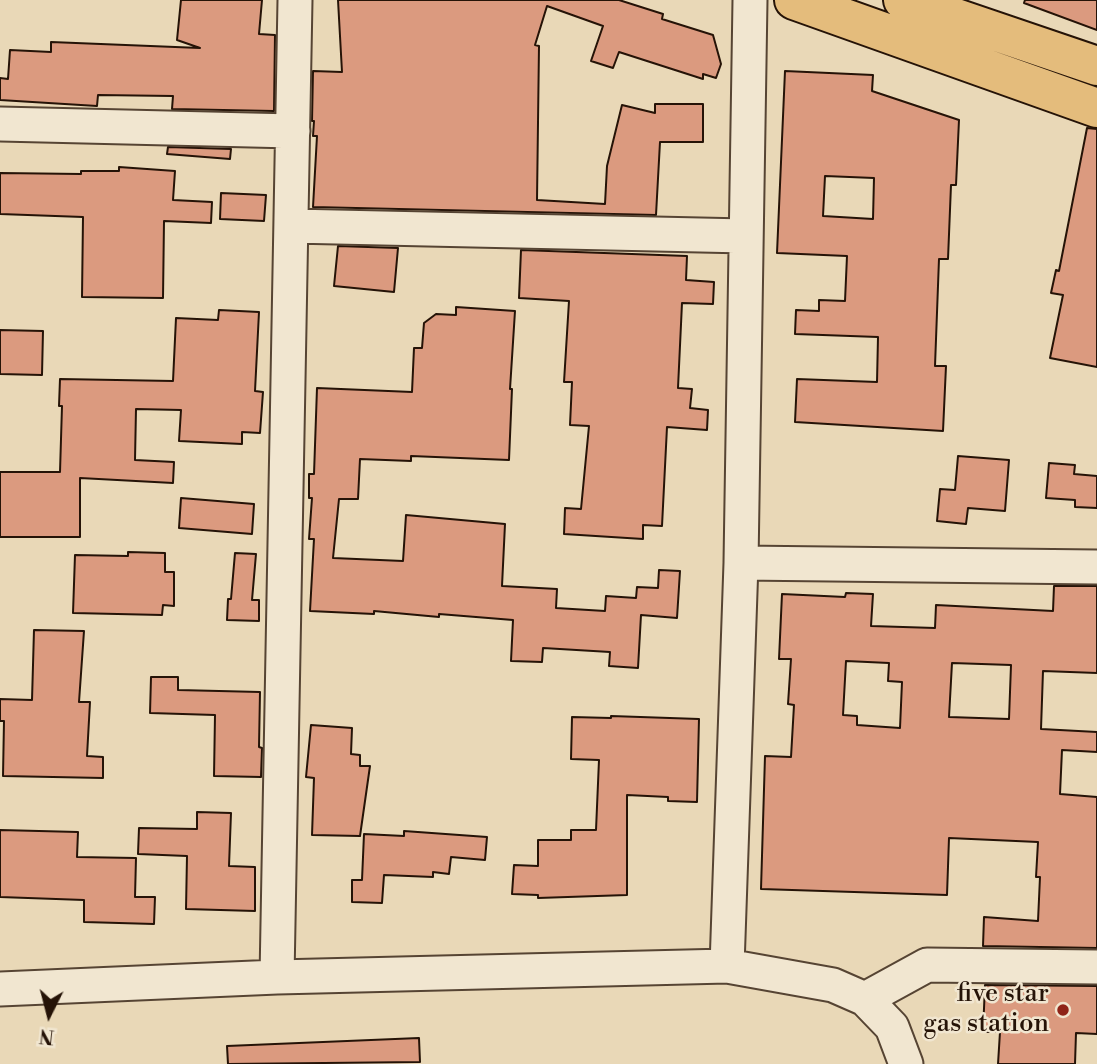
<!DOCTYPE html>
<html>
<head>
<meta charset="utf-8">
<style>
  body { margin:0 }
  #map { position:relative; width:1097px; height:1064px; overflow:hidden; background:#e9d8b7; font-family:"Libre Bodoni",serif }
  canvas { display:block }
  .north { position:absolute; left:14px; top:980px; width:70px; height:70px; -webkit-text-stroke:5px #f1e6d0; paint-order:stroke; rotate:186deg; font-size:19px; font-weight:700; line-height:28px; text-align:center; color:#251307 }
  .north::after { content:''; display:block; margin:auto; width:24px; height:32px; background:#251307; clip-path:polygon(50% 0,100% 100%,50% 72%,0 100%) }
</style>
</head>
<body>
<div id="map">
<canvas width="1097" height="1064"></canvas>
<div class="north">N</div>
</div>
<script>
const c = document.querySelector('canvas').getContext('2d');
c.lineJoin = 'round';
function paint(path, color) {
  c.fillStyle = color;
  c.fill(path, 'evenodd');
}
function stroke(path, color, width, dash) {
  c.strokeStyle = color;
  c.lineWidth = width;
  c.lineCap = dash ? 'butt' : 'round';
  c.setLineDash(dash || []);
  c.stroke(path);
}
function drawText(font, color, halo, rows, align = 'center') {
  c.font = font + ' "Libre Bodoni",serif';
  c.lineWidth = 5;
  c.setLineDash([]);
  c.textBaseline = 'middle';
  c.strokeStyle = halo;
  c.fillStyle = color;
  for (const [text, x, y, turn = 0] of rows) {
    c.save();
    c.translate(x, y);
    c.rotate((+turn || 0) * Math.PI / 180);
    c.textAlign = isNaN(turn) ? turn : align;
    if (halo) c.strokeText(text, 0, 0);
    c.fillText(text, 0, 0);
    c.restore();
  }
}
const building = new Path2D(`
  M181,0H262L259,34L275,35L274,111L172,109L173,96L98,95L97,106L0,100V78L8,79L10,50L51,52V42L200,48L177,40Z
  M338,0H619L663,14L662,19L713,35L721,64L716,78L703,74V79L619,52L613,68L591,61L603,26L547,6L535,45L539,46L537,200L605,204L607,166L622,105L655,113V104H703V142H660L656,215L313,207L317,136H313L314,121H312L313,71L342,72Z
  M1025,0H1097V30L1024,3Z
  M785,71L873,75L872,91L959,120L956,185H951L948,259H939L935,366H946L943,431L795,422L797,379L877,382L878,337L795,334L796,310L819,311V300L845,301L847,256L777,253ZM825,176L874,178L873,219L823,216Z
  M1087,128L1097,129V367L1050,358L1063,295L1051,293L1056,270L1059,271Z
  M168,147L231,149L230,159L167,154Z
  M119,167L175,171L173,200L212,202L211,223L164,221L163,298L82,297L83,217L0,214V173L81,174V171H119Z
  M221,193L266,195L264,221L220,219Z
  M338,246L398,248L394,292L334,286Z
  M521,250L687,256L686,280L714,282L713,304L682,303L678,388L692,389L690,408L708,410L707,430L667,427L662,526L643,525V539L564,534L565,508L581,509L589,426L570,425L572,382H564L569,301L519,298Z
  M456,307L515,311L510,389H512L509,460L411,456V461L360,459L358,499H339L333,558L403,561L406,515L505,524L502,586L557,589L556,608L605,611L606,596L636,598L637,587L658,588L659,570L680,571L677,618L641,615L638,668L609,666L610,652L543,648L542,662L511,661L513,620L439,614V617L374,611V614L310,611L314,539H309L312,498H309V474H314L317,388L412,392L414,348H422L424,323L436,314L456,315Z
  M219,310L259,312L255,391L263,392L260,433L242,432V444L179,441L181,410L136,409L135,460L174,462L173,483L80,478V537H0V472H60L62,406H59L60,379L173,381L176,318L218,320Z
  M0,330L43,331L42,375L0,374Z
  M958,456L1009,460L1005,511L968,508L966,524L937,521L940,489L955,490Z
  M1049,463L1075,465L1074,474L1097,476V508L1075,507V500L1046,498Z
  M181,498L254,504L252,534L179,528Z
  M128,552L165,553V572H174V606L163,605L162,615L73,613L75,555L128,556Z
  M235,553L256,554L252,600H259V621L227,620L228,599H231Z
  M1054,586H1097V673L1043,671L1041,729L1097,732V752L1062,750L1060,794L1097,797V948L983,946L984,917L1038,921L1040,877H1036L1038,842L949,838L947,895L761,889L765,756L791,757L794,705L788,704L791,659H779L782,594L845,597L846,593L873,594L871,626L935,628L936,605L1053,611ZM846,661L889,663L888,681L902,682L900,728L857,725V716L843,715ZM952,663L1011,665L1009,719L949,717Z
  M34,630L84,631L79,702H90L87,756L103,757V778L3,776L4,721H0V699L32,700Z
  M151,677H178V690L260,692L259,747L262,748L261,777L214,776L215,715L150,713Z
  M611,716L699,719L697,802L668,801V797L627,795V895L538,898V895L512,894L514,865L538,866V840H571V830H596L599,760L571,759L572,717L611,718Z
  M311,725L352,728L351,754L360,755V766H370L360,836L312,835L314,778L306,777Z
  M197,812L231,813L229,866L255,867V911L186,909L187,856L138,854L139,828L197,829Z
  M0,830L78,832L77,857L136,858L135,897H155L154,924L84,922V900L0,897Z
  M404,831L487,837L485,860L451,857L449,874L433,872V877L384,875L382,903L352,902V880H362L364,834L404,836Z
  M985,985L1097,986V1034L1076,1033L1075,1064H998L1000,1032H983Z
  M419,1038L420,1062L228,1064L227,1046Z`);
paint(building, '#db9a7f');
stroke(building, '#251307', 2);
const minor = new Path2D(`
  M0,124L293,131
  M291,226L746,236
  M741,563L1097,567
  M727,966L741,563L750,0
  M277,977L295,0
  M0,989L277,977L727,966L833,985L865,999L892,1027L906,1064
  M865,999L927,965L1097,967`);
const major = new Path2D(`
  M794,0L1097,108
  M903,0L1097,66`);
stroke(minor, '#564433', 37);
stroke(major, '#251307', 42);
stroke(minor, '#f1e6d0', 33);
stroke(major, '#e4bc7c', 38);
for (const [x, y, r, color] of [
  [1063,1010,7,"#8f2418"]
]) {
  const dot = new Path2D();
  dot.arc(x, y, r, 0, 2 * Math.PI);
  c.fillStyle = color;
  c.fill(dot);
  stroke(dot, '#f1e6d0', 2.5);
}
drawText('26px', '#251307', '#f1e6d0', [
  ["five star",1049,995],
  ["gas station",1049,1025]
], 'right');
</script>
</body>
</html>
